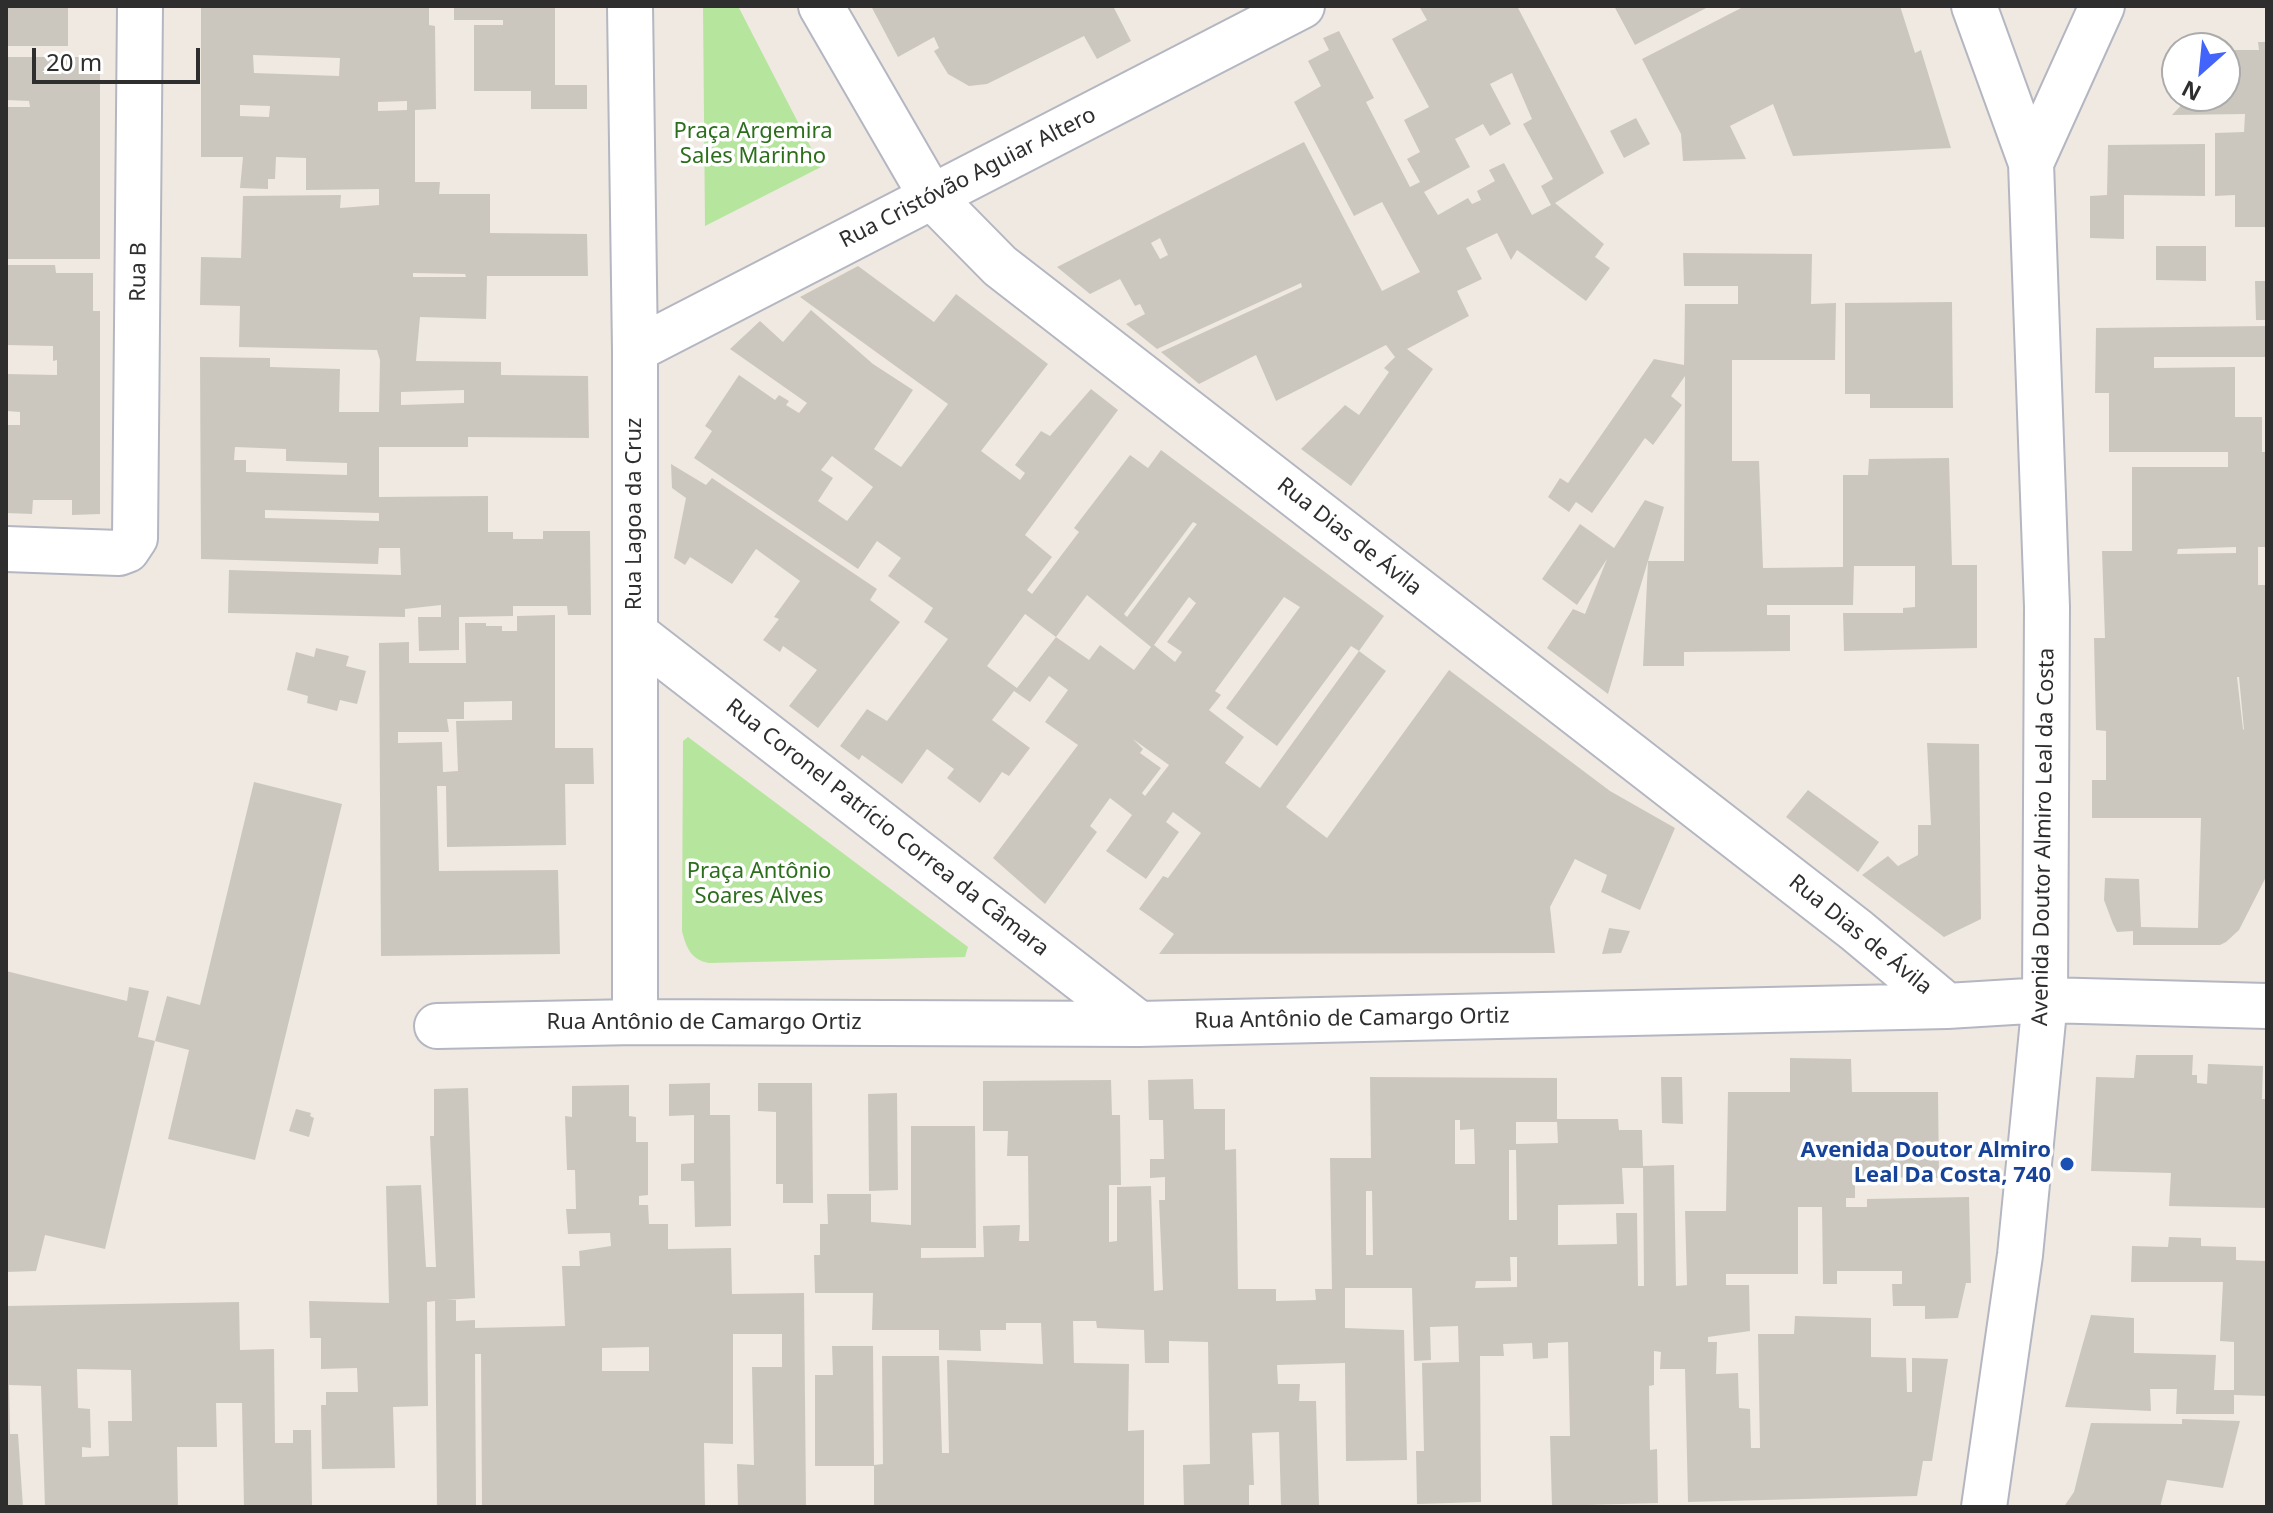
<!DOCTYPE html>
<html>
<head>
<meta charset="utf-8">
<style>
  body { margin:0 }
  #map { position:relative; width:2273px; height:1513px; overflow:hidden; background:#efe9e1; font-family:"Noto Sans",sans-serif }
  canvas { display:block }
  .frame { position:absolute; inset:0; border:8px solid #2e2e2e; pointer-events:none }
  .north { position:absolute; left:2161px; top:32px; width:80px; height:80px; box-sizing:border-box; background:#fff; border:2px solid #ababab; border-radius:50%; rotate:207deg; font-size:22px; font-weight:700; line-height:32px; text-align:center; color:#2e2e2e }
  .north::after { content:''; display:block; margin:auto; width:28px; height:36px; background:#4264fb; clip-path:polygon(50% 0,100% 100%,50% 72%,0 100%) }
  .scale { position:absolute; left:32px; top:48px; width:168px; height:36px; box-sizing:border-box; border:4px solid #2e2e2e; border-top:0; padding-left:10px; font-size:24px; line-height:28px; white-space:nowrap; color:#2e2e2e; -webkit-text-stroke:6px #fff; paint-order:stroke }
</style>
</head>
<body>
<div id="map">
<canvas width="2273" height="1513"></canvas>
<div class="frame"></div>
<div class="north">N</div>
<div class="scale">20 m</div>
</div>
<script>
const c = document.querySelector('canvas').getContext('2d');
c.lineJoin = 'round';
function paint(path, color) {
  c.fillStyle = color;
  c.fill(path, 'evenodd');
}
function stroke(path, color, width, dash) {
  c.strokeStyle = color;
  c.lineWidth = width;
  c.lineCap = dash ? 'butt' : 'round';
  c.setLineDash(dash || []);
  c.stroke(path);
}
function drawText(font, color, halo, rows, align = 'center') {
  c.font = font + ' "Noto Sans",sans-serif';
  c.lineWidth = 7;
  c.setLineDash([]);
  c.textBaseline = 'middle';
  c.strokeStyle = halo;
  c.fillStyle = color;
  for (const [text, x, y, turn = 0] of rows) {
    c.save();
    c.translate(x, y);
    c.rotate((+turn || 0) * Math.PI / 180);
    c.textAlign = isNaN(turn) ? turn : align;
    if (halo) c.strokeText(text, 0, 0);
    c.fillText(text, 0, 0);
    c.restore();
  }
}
paint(new Path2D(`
  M703,6H738L821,167L705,226Z
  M688,737L968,947L965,957L709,963C691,960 686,947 682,931L683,741Z`), '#b6e59e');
paint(new Path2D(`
  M6,6H68V46H6Z
  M201,6H429V25L435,26L436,109L415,110V182H440L439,194H490V233L587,234L588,276H487L486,319L420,317L416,361L501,362V375L588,376L589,438L468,437V447H379V497L488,496V532H513V539H543V531H590L591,615H568L567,606H513V616L459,617V650L419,651L418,617H441V605L405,609V617L228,613L229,570L401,575L400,548H379L378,564L201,559L200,357L270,358V367L340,369L339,412H379L380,360L377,350L239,347L240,306L200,305L201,257L241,258L243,196L341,195L340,208L379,205V189L306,190V158L276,157L275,179H268V189L240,188L243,157H201ZM253,55L340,58L339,76L254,73ZM407,101V110L378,111V102ZM240,105L270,106L269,117L240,116ZM413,273L465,274L466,277H413ZM464,390V403L401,405V392ZM235,447L286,449V461L347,463V475L246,472V460H234ZM265,510L379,513V521L265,518Z
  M454,6H555V85H587V109H531V91H474V25H503V20H454Z
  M871,6H1113L1131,41L1097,59L1084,36L987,84L969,86L948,74L934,51L939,48L934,37L898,57Z
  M1419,6H1517L1604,173L1555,203L1604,244L1595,257L1610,268L1586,301L1517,250L1511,260L1497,233L1466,248L1482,279L1457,291L1469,316L1407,349L1433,369L1351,486L1301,449L1345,405L1359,415L1389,372L1384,368L1395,357L1386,345L1276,401L1256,355L1199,384L1161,352L1302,287L1301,283L1157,349L1126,324L1145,314L1140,304L1135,306L1120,279L1090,294L1057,267L1304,142L1382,291L1420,272L1382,202L1354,216L1294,102L1321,86L1308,61L1329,50L1323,38L1339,31L1374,98L1366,102L1410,187L1420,182L1407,159L1420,152L1404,120L1429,107L1392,39L1427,20ZM1512,73L1532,119L1523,124L1553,179L1541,186L1551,205L1532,215L1504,163L1489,170L1495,181L1477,191L1481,200L1472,204L1468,198L1438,215L1424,192L1470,167L1455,139L1483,124L1490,136L1511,124L1490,84ZM1160,238L1168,255L1160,259L1151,243Z
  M1614,6H1710L1635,45Z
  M1745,6H1900L1915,53L1921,50L1951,148L1793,156L1773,104L1730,126L1746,159L1683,161L1681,134L1642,59Z
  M2258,42H2267V227H2235V195L2215,196V133L2244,132L2245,114L2172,115L2190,96H2225V60L2235,50H2259Z
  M6,57H100V259H6V107H30L29,101L6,100Z
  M1636,118L1650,144L1624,158L1610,131Z
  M2205,144V196L2124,195V239L2090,238V196L2107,195L2108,145Z
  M2156,246H2206V281L2156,280Z
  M1683,253L1812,254L1811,304L1836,303L1835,360H1732V461H1759L1763,568L1843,567V475H1868L1869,459L1949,458L1952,565H1977V648L1844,651L1843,613H1903V608L1915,607V566H1854L1853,605H1767V615H1790V651L1684,652V666H1643L1648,561L1608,694L1547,648L1573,609L1585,614L1607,559L1577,605L1542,579L1580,524L1614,548L1645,500L1664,507L1648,561H1684L1685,376L1671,396L1682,405L1653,445L1645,438L1592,513L1576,502L1569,512L1548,497L1560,478L1568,483L1654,359L1684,365L1685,304H1738V286H1684Z
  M6,265H55L56,273H93V311H100V514L72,515V500H33L32,514L6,513V425H20V412L6,411V374L57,375V360L53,361V346L6,345Z
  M858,266L934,322L956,294L1048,364L981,451L1020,480L1025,473L1015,465L1041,431L1050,436L1091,389L1118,410L1025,535L1052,557L1027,590L1032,594L1079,532L1074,528L1130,455L1148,468L1161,450L1384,616L1359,651L1386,671L1286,807L1327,838L1449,670L1610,791L1675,828L1640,910L1601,892L1607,875L1575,859L1550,907L1555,953L1159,954L1174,934L1139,909L1163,876L1168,878L1201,833L1173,812L1166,822L1179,832L1146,879L1106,851L1132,815L1110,798L1090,826L1097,832L1045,904L993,858L1078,745L1045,722L1068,690L1049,676L1030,702L1014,691L992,720L1030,748L1009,776L1002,772L980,803L947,778L954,769L927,749L902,784L862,755L859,760L840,746L867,709L887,721L948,639L924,622L933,608L888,576L901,558L877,541L858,569L694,458L712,431L705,426L739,375L775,400L779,395L789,401L786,405L799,413L807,403L730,349L760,321L783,342L811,310L873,364L913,390L874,449L901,467L948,404L800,297ZM832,456L873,487L847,521L818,501L833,478L821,470ZM1193,522L1197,524L1127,617L1124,614ZM1087,595L1151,647L1134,670L1100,645L1089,660L1056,637ZM1189,597L1196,603L1167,642L1182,652L1175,662L1154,645ZM1284,597L1300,607L1226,708L1251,727L1277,746L1351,646L1359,651L1260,788L1225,763L1244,737L1209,710L1221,695L1215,691ZM1025,614L1056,637L1017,688L987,666ZM1133,739L1169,765L1145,796L1142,793L1161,768L1140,753L1143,749Z
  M2255,281H2267V320H2256Z
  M1952,302L1953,408H1870V394H1845V303Z
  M2267,326V357H2154V368L2235,367V417H2262V452H2267V547H2258V585H2267V875L2239,930L2226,942L2220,945H2133V931L2117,932L2113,924L2104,900L2105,878L2139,879L2141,927L2198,928L2201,818H2092V780H2106V731L2096,730L2094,638H2105L2102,551H2132V467H2228V452H2109V393H2095L2096,328ZM2236,547V553L2177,554L2178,549ZM2237,677H2239L2244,730L2243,729Z
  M671,464L706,485L712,478L877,589L870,600L900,622L818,728L789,706L817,670L783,646L780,652L763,640L779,619L774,617L800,581L756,549L732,584L690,557L685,565L674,558L686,498L672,488Z
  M555,615V748H593L594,784H565L566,845L447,847L446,786H437L439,871L558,870L560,954L381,956L379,643L409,642V663H466L465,623H486V626H502V631H517V616ZM512,701V720L456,721L458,771L443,772L442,742L398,743V732H449L447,719H464V702Z
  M316,648L349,656L346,666L366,671L357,704L340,700L337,711L307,703L308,696L287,690L296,652L314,657Z
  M1927,743L1979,744L1981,919L1944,937L1862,875L1888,856L1898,866L1918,855V825H1931Z
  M254,782L342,804L255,1160L168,1139L189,1050L155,1041L167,996L200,1005Z
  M1808,790L1879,842L1858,872L1786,817Z
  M1609,928L1630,931L1621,953L1602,954Z
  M6,971L127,1001L129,987L149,991L138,1037L155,1041L105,1249L45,1235L36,1271L6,1272Z
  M2136,1055H2193L2192,1075H2197V1083L2207,1084L2208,1064L2263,1066L2262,1099H2267V1208L2169,1206L2171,1173L2091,1171L2096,1077L2134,1078Z
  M1790,1058L1851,1059L1852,1092H1938L1939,1178L1855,1177V1198H1846V1207H1867V1199L1969,1197L1971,1283H1966L1958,1318L1925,1319V1306H1893L1892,1284H1902V1271H1837V1284H1823L1822,1207H1798V1274H1726V1285H1749L1750,1331L1708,1337V1342H1717L1716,1374L1738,1373L1739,1408L1750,1409L1751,1448H1760L1758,1334H1794L1795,1316L1871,1318V1357L1906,1358L1907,1392H1912V1358L1948,1359L1932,1461H1923L1917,1496L1688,1502L1685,1369H1660L1661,1352L1654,1351V1385L1649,1386L1650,1450L1657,1449L1658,1503L1552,1506L1550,1436H1570L1568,1342L1548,1343V1358L1533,1359L1532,1343L1503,1344L1504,1356H1480L1481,1502L1417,1504L1416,1451H1424L1422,1363L1459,1362L1458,1326L1430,1327L1431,1360L1414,1361L1412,1288H1345V1328L1404,1330L1407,1460L1346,1461L1345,1363L1277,1365L1278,1384H1300L1299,1401H1316L1319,1506H1281L1279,1432L1252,1433L1254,1485H1249V1507H1184L1183,1465L1210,1464L1208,1342L1169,1341V1363H1145L1144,1330L1097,1328L1096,1321H1073L1074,1363L1129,1364L1128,1431L1144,1430V1507H874V1466H815V1375H833L832,1346H873L874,1465L883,1464L882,1356H939L942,1453H949L947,1360L1043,1364L1041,1323H1006V1330H980L981,1351L939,1350V1330H872L873,1293H815L814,1255H820V1224H828L827,1194H871V1222L911,1225V1126H975L976,1248H921V1258L984,1257L983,1226L1020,1225L1019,1241H1029L1028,1156H1007L1008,1131H983V1081L1111,1080L1112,1115H1120L1121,1185H1109V1242L1117,1241V1187L1151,1186L1154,1291L1163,1290L1159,1200H1165V1177L1150,1178V1159H1164L1163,1120H1149L1148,1080L1193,1079L1194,1109H1225V1150L1236,1149L1238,1289H1276V1301L1316,1300L1315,1289H1332L1330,1158H1371L1370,1077L1557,1078V1119H1618L1619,1130H1642L1643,1166L1674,1165L1676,1286L1687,1285L1685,1211H1726L1728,1092H1790ZM1455,1120H1460V1130L1474,1129L1475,1164H1455ZM1516,1122H1557L1558,1143L1516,1144ZM1509,1150H1516L1517,1220H1509ZM1622,1168H1643L1644,1286H1638L1637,1213H1616L1617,1244L1558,1245V1205L1624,1204ZM1366,1191H1372L1373,1255H1366ZM1510,1257H1517V1287L1475,1288L1476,1281H1511Z
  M1661,1077H1682L1683,1124L1662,1123Z
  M710,1083V1115H730L731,1226L695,1227L694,1181H681V1164L694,1163V1115L669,1116V1084Z
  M758,1083H812L813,1203H783V1184H776V1112L758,1111Z
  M629,1085V1116L636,1117V1142H648V1195L639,1196V1205H648L649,1224H668V1249L731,1248L732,1294L804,1293L806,1507H738L737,1464L754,1465L752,1367H782V1334H733V1444L704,1443L705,1507H482L481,1354H475L476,1507H437L435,1301L427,1302L428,1406L393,1407L395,1468L322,1469L321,1405H326V1392H358L357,1368L321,1369V1338H310L309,1301L389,1303L386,1186L421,1185L426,1267H436L430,1136H434V1089L468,1088L475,1298L446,1300H456V1321L475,1320V1328L565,1326L562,1266H580L579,1251L611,1246L610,1233L568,1234L566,1209H576L575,1170H567L565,1116L572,1117V1086ZM649,1347V1371H602V1348Z
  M897,1093L898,1190L869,1191L868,1094Z
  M296,1109L311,1113L310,1116L314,1118L309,1137L289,1131Z
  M2169,1237L2201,1238V1246L2236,1247V1260L2267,1261V1396L2234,1395V1414H2176L2177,1389H2150L2151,1411L2065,1407L2091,1315L2134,1318V1353L2216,1355L2214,1390H2234V1342L2220,1341L2223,1282H2131L2132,1246L2168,1247Z
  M239,1302L240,1350L274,1349L275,1443H293V1430H311L312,1507H244L242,1403H216L217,1447H177L178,1507H45L41,1386L9,1385L10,1434H18L23,1507H6V1306ZM77,1369L131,1370L132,1421H108L109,1456L82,1457V1447L91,1448L90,1409L78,1408Z
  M2182,1419L2240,1421L2223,1488L2167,1480L2160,1507L2065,1505L2074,1492L2091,1423L2182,1424Z`), '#cbc7bf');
const minor = new Path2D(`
  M630,6L635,350V1022
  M821,6L931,196L1000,266L1856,930L1947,1006
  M1974,6L2031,163L2047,607L2045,1000L2020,1255L1984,1507
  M2031,163L2102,6
  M635,350L1302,6
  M6,549L119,553L127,550L135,538L140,6
  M635,633L1139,1024
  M437,1026L635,1022L1139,1024L1947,1006L2045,1000L2267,1006`);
stroke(minor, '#b4b7c1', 48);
stroke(minor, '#fff', 44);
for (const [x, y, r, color] of [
  [2067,1164,8,"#1a4fb4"]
]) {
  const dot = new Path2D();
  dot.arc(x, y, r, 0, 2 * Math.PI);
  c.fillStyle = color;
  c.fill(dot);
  stroke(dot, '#fff', 3);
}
drawText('22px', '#2c6e1b', '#fff', [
  ["Praça Argemira",753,132],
  ["Sales Marinho",753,157],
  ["Praça Antônio",759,872],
  ["Soares Alves",759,897]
]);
drawText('22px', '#2e2e2e', '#fff', [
  ["Rua Cristóvão Aguiar Altero",968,178,-27],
  ["Rua B",139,272,-89],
  ["Rua Lagoa da Cruz",635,514,-90],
  ["Rua Dias de Ávila",1349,537,38],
  ["Rua Coronel Patrício Correa da Câmara",887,828,38],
  ["Avenida Doutor Almiro Leal da Costa",2044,837,-89],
  ["Rua Dias de Ávila",1860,935,39],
  ["Rua Antônio de Camargo Ortiz",1352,1019,-1],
  ["Rua Antônio de Camargo Ortiz",704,1023]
]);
drawText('bold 22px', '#164399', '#fff', [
  ["Avenida Doutor Almiro",2051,1151],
  ["Leal Da Costa, 740",2051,1176]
], 'right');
</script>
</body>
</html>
